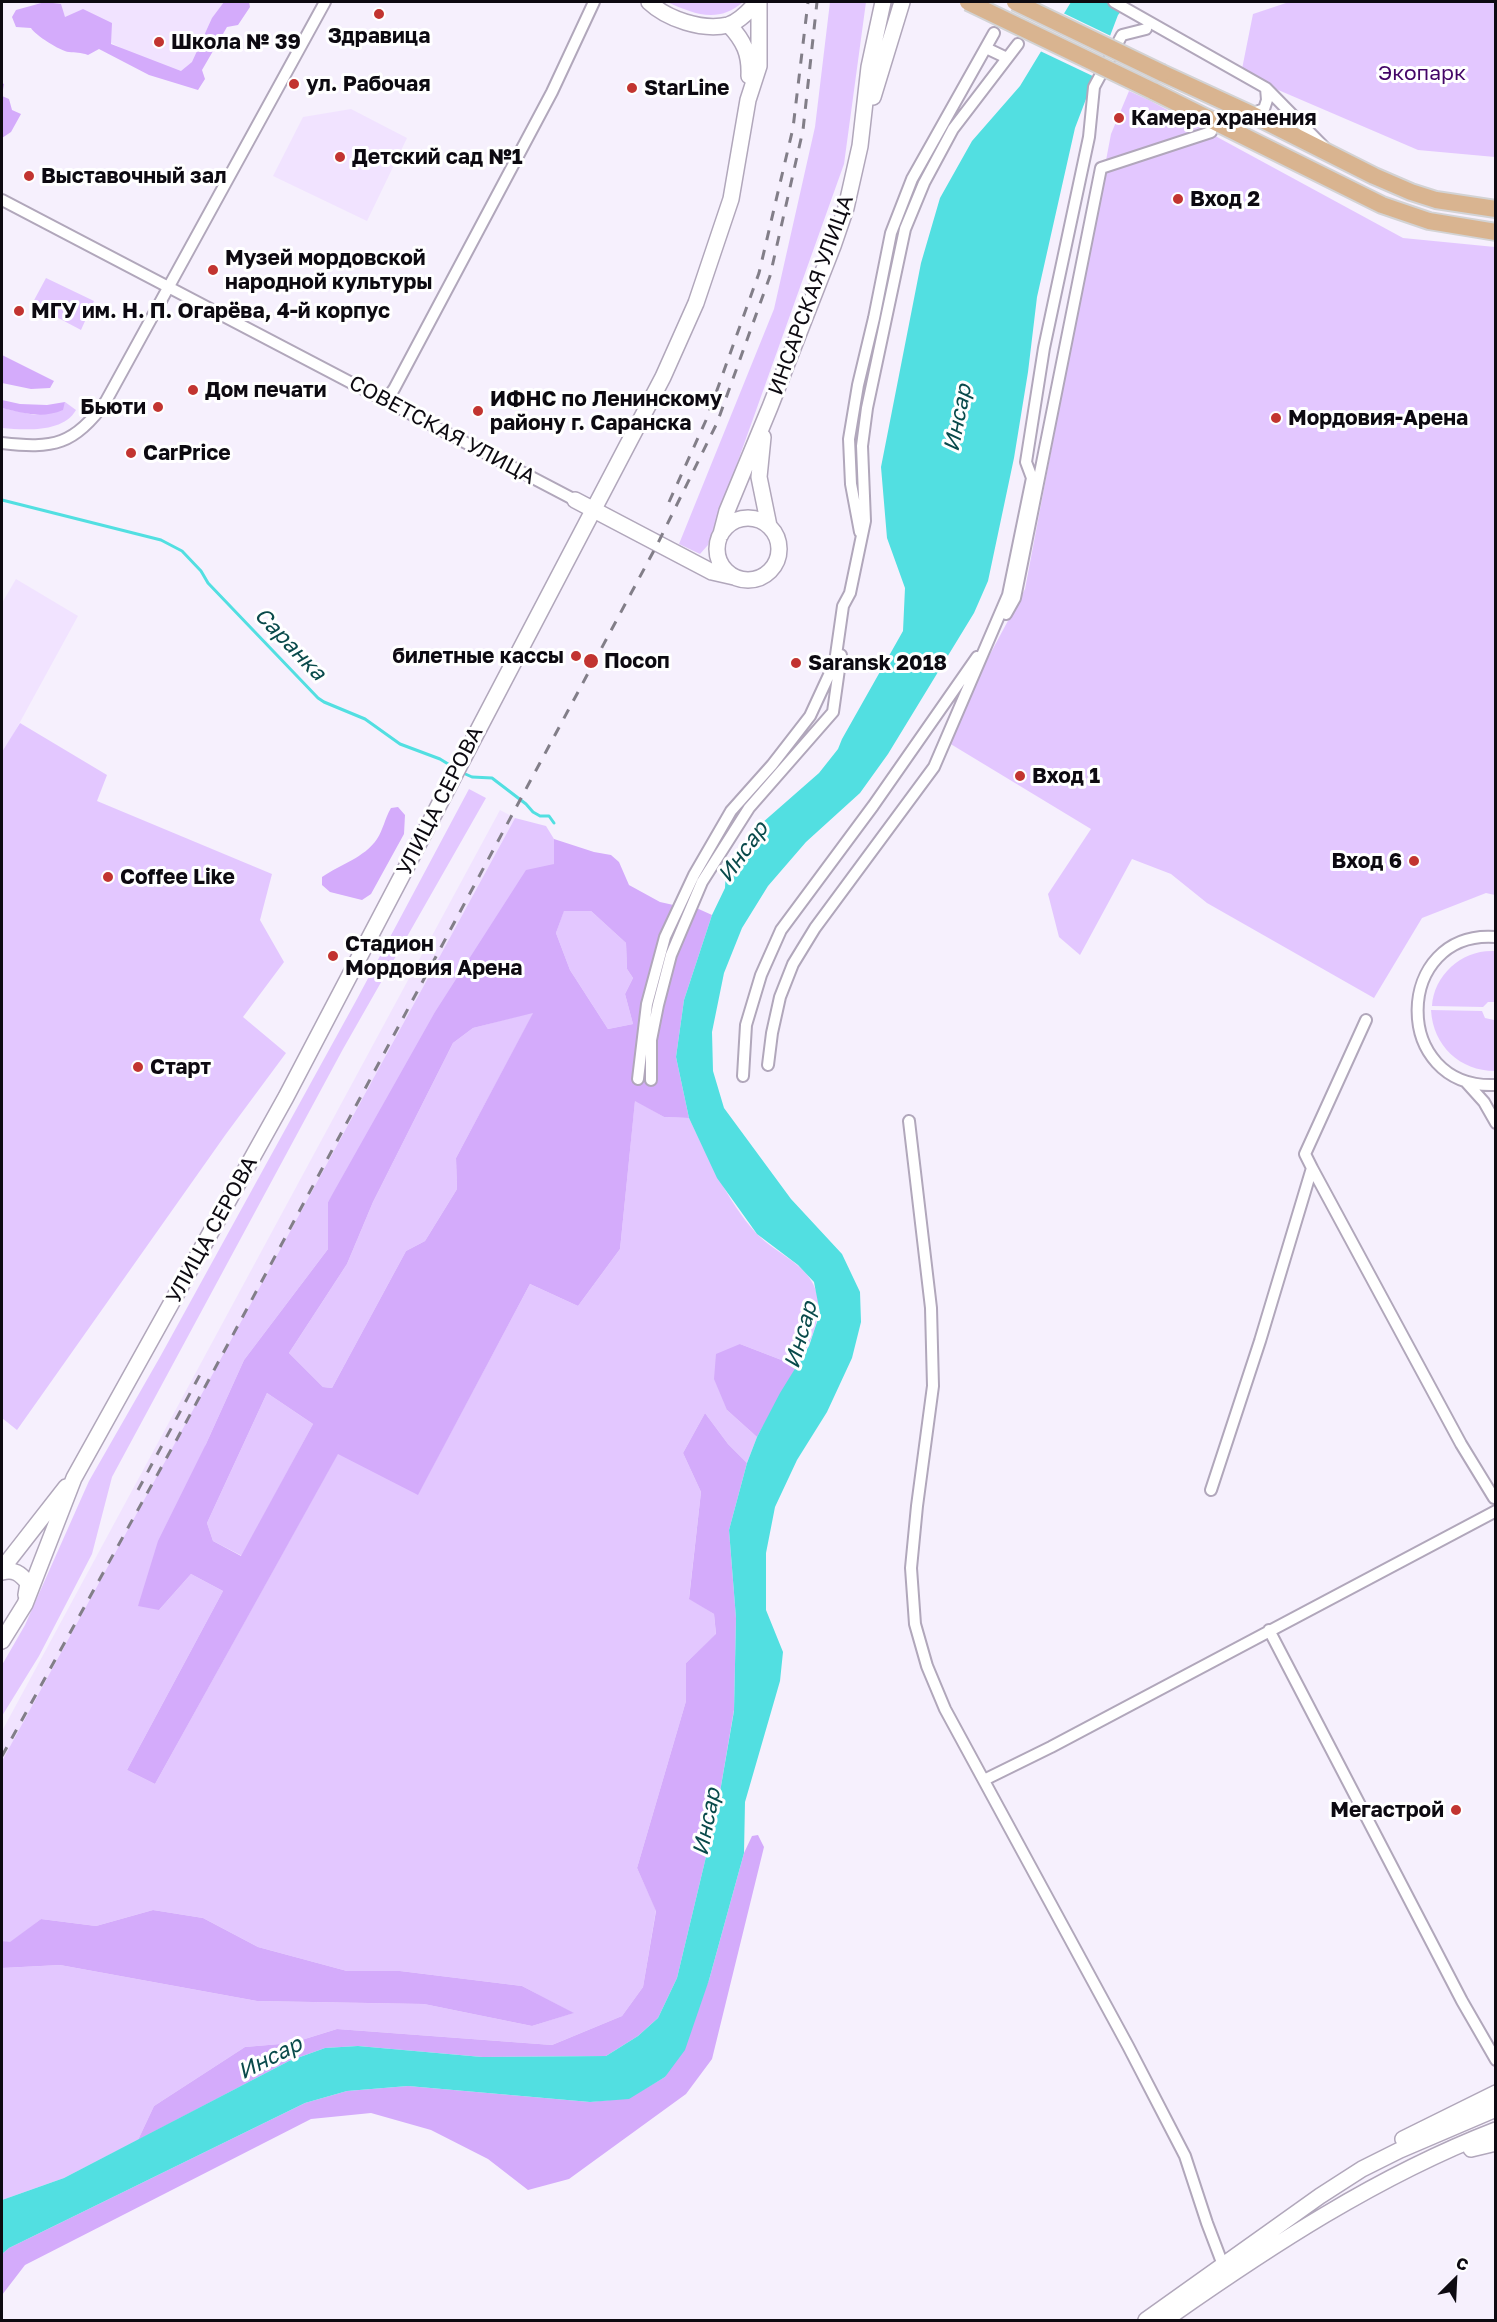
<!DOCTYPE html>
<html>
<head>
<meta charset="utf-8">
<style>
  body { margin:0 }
  #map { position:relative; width:1497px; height:2322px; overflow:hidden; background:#f6f0fd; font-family:"Golos Text",sans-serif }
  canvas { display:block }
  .frame { position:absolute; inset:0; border:3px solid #0d0a11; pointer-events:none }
  .north { position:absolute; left:1425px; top:2250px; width:60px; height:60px; -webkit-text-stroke:4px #fff; paint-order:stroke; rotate:24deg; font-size:16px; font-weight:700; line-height:24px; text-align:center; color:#0d0a11 }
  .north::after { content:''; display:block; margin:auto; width:21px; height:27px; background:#0d0a11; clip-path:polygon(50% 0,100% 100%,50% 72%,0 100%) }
</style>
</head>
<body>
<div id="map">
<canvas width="1497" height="2322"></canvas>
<div class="frame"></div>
<div class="north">С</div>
</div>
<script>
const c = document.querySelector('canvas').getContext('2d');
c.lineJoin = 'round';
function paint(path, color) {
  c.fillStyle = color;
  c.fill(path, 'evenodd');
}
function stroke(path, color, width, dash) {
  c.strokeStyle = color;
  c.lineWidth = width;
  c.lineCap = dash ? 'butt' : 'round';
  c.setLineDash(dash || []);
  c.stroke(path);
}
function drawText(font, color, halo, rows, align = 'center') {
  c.font = font + ' "Golos Text",sans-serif';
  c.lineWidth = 6;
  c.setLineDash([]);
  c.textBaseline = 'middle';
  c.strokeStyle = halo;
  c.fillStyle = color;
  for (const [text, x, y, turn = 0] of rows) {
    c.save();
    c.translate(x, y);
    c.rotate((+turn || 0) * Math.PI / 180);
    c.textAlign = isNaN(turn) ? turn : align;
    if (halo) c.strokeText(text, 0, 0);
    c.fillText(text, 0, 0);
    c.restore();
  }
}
paint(new Path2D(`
  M32,2H228L187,82Z
  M351,109L407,138L367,221L273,176L303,117Z
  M16,579L78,616L2,755V603Z
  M500,810L515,818L2,1761V1731Z`), '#f1e3ff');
paint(new Path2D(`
  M667,2H743C718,24 694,14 667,2Z
  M830,2H866L844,164L708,545L700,554L679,544L774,309L815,127Z
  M1289,2H1495V157L1418,150L1241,74L1253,14Z
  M1129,91L1149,100L1403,238L1495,247V895L1486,893L1422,918L1374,998L1207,903L1171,874L1132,859L1080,955L1059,937L1048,894L1091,829L944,740L1025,589L1111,134Z
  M46,278L94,301L81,330L32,304Z
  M65,402L76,410C63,433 25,430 2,428V408L35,415L62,410Z
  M20,723L107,775L97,801L272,874L260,920L284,962L243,1017L286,1053L226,1134L17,1430L2,1418V752Z
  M469,789L486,798L343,1049L112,1477L92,1554L39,1656L2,1716V1665L25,1625L89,1481L160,1357L357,999Z
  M515,818L546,826L554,839V864L328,1202V1249L244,1360L206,1444L159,1610L191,1574L223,1591L127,1770L155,1784L338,1453L418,1494L530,1284L578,1306L620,1249L635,1100L664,1117L689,1118C708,1157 727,1201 756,1233C767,1245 784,1254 796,1264C833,1293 818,1332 797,1366L740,1344L727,1410L757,1437L747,1463L728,1444L705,1413L683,1453L701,1492L689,1598L714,1614L716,1635L686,1663V1701L637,1868L656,1910L643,1987L622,2016L552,2045L337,2029L292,2043L245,2047L154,2106L138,2140L64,2178L2,2200V1968L60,1965L257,2001L424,2004L532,2026L573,2013L522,1986L400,1971H347L258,1947L203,1918L153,1910L96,1926L41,1919L10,1943L2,1941V1761Z
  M564,910L591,911L626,943L627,969L633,978L625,994L633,1024L608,1029L570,970L556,933Z
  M1495,951V1002H1488L1483,1007L1432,1006C1434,974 1463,949 1495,951Z
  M1431,1010L1482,1011L1485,1018L1494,1020L1496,1024L1495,1071C1460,1071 1433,1046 1431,1010Z
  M534,1012L456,1158L457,1189L425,1241L406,1251L332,1388L323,1387L289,1353L347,1264L373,1202L453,1043L473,1028Z
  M267,1393L313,1424L242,1556L213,1541L207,1523Z`), '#e3c7ff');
paint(new Path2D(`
  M45,2L61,4L65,17L83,9L112,23L111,44L181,71L192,62L212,18L224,2H249L250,7L238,25L227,27L202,70L205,79L198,90L149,75L99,49L88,55C80,52 76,53 69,52C60,51 35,35 31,28L16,27L12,17L16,10Z
  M2,83L4,84L2,96L9,99L12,110L21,114L11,132L2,138Z
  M2,355L54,381L50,388L31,389L2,383Z
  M2,400L20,404L47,405L65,402L63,410C42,419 23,413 2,408Z
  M398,807L405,815L404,834L371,894L362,900L330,892L322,885V877C341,864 364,858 377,839C383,830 385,818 391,808Z
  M554,839L594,852L611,855L619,862L629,885L660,902L678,906H692L712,915L684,1000L676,1057L689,1118L664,1117L635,1101L620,1249L578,1306L530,1284L418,1495L338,1454L155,1784L127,1770L223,1591L191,1574L159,1610L138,1606L158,1541L206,1444L244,1360L328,1249V1202L435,1012L526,870L554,864ZM564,911H591L626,943L627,969L633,978L625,994L633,1024L608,1029L570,970L556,933ZM533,1013L456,1158L457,1189L425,1241L406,1251L332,1388L323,1387L289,1353L347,1264L373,1202L453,1043L473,1028ZM267,1393L313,1424L241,1556L213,1541L207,1523Z
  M740,1344L797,1366L757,1437L727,1410L714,1379L716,1354Z
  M705,1413L728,1444L747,1463L729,1530L736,1618L734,1710L716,1815L677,1978L658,2018L638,2036L606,2056L482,2057L358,2046L325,2048L289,2061L138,2140L154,2106L245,2047L292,2043L337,2029L552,2045L622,2016L643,1987L656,1911L637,1868L686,1701V1663L716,1634L714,1614L689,1599L701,1492L683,1453Z
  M758,1835L764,1847L712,2059L686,2094L569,2179L528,2190L488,2159L431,2130L371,2113L311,2119L25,2265L2,2295V2254L9,2248L305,2103L347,2091L408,2086L590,2102L629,2098L665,2077L709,1980L744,1853L752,1836Z
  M153,1910L203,1918L258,1947L347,1971H400L522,1986L574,2013L532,2026L424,2004L257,2001L60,1965L2,1968V1941L10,1942L41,1919L96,1926Z`), '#d4abfb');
paint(new Path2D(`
  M1071,2H1129L1118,15L1075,128L1037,297L1028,372L1014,458L988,581L974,613L888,754L860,793L806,842L768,886L742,928L724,973L712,1032L713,1071L724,1108L791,1199L842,1254L860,1292L861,1322L852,1358L827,1412L797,1460L775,1507L766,1553V1610L783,1652L780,1681L745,1802L744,1853L709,1980L685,2050L665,2077L629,2099L590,2102L408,2086L347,2091L305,2103L9,2248L2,2254V2200L64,2178L289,2061L325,2048L358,2046L482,2057L606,2056L638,2036L658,2018L677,1978L716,1815L734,1711L736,1618L729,1530L747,1463L757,1437L780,1393L809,1346L820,1313L814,1282L798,1265L757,1234L717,1178L689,1118L676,1057L684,1000L712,915L725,888L726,868L733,859L751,848L762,823L819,773L838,749L842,739L903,631L905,588L887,538L881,467L921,263L940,198L972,141L1020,86Z`), '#52dfe1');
paint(new Path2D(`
  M1061,12L1113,37L1099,79L1038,50Z`), '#f6f0fd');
stroke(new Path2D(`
  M2,500L161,540L182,551L201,571L208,583L318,698L324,702L365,719L400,744L440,759L453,767
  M461,772L472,777L492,778L526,804L533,812L540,816H549L554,823`), '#52dfe1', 3);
const street = new Path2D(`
  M1114,2L1266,88L1324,147
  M986,48L1007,58
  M1251,114L1264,109L1267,100L1266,88
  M2,200L575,500
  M385,401L394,389L552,92L594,2
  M2,443C53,449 75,445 106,401L325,2
  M860,532L851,484L849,439L858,385L874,318L891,233L912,179L994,33
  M1006,614L1015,598L1101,168L1211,132
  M1496,937C1393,929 1390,1090 1496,1085
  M768,1065L772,1033L780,997L793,964L815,928L934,767L1008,595L1032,478L1026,462L1044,348L1089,137L1094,87L1122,35L1146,29
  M743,1076L746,1025L761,975L781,930L873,806L977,657
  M638,1079L647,1004L665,937L694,875L731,811L772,765L810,716L835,662L843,606L850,593L865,521L862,446L867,408L905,229L924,183L953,129L1018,44
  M651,1080V1040L658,1005L671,955L702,882L749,808L833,712L841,655
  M1466,1082L1484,1102L1496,1123
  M909,1121L931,1308L933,1386L917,1506L911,1568L915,1624L927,1666L945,1709L1128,2046L1185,2156L1207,2223L1223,2265
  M1312,1168L1461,1444L1494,1498
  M1211,1490L1260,1341L1312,1168L1305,1154L1366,1020
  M1269,1630L1462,2001L1496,2060
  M984,1780L1051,1747L1496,1511`);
const secondary = new Path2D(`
  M649,2C667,19 702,31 728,25C738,22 750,10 757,2
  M729,25C744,41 750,54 749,76
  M873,97L902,2
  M763,437L759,477L769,526
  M575,500L712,572L734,577
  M717 549a31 31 0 1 1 62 0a31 31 0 1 1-62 0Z
  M721,534L727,511L770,407L833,246L846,208L860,146L869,67L883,2
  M2,1569L66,1487
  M2,1572C14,1569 20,1573 28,1583L26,1595
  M2,1641L25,1604L74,1478L286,1097L663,377L696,303L731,199L748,100L759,66V2
  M1403,2139L1496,2093
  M1471,2149L1496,2143
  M1146,2320L1320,2196L1362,2169L1400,2150L1496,2109
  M1165,2320C1269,2247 1377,2176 1496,2130`);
const primary = new Path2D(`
  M1162,73L1251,114L1374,176L1411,192L1436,200L1496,209
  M1153,91L1382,205L1429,221L1496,232`);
stroke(street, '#b1a7bb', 14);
stroke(secondary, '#b1a7bb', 18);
stroke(primary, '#d3d3d4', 20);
stroke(street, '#fff', 10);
stroke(secondary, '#fff', 15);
stroke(primary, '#d9b490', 16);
stroke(new Path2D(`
  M669,502L707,418L759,273L793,128L808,2
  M138,1490L202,1371
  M2,1756L177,1439L658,543L717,423L770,276L803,130L817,2`), '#827e88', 3, [10, 10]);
const primaryBridge = new Path2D(`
  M968,2L1153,91
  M1015,2L1162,73`);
stroke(primaryBridge, '#d3d3d4', 20, []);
stroke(primaryBridge, '#d9b490', 16);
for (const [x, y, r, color] of [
  [379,14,6,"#c23430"],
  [159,42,6,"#c23430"],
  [294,84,6,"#c23430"],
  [632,88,6,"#c23430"],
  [1119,118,6,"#c23430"],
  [340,157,6,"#c23430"],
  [29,176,6,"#c23430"],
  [1178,199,6,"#c23430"],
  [213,270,6,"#c23430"],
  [19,311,6,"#c23430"],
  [193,390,6,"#c23430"],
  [158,407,6,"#c23430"],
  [478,411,6,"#c23430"],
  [1276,418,6,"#c23430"],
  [131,453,6,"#c23430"],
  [576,656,6,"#c23430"],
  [591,661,8,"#c23430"],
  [796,663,6,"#c23430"],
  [1020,776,6,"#c23430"],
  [1414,861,6,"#c23430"],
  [108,877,6,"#c23430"],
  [333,956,6,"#c23430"],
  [138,1067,6,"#c23430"],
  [1456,1810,6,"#c23430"]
]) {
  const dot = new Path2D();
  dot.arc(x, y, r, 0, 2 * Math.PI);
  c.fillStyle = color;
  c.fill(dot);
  stroke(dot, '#fff', 2);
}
drawText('bold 21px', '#0d0a11', '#fff', [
  ["Здравица",379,36,"center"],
  ["Школа № 39",171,42],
  ["ул. Рабочая",306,84],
  ["StarLine",644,88],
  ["Камера хранения",1131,118],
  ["Детский сад №1",352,157],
  ["Выставочный зал",41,176],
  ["Вход 2",1190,199],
  ["Музей мордовской",225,258],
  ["народной культуры",225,282],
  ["МГУ им. Н. П. Огарёва, 4-й корпус",31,311],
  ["Дом печати",205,390],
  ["ИФНС по Ленинскому",490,399],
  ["району г. Саранска",490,423],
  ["Бьюти",146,407,"right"],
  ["Мордовия-Арена",1288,418],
  ["CarPrice",143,453],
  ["билетные кассы",564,656,"right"],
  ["Посоп",604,661],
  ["Saransk 2018",808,663],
  ["Вход 1",1032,776],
  ["Вход 6",1402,861,"right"],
  ["Coffee Like",120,877],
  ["Стадион",345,944],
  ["Мордовия Арена",345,968],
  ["Старт",150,1067],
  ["Мегастрой",1444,1810,"right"]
], 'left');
drawText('21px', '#440667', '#fff', [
  ["Экопарк",1422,73]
]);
drawText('21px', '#0d0a11', '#fff', [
  ["ИНСАРСКАЯ УЛИЦА",811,295,-70],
  ["СОВЕТСКАЯ УЛИЦА",442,430,28],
  ["УЛИЦА СЕРОВА",440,801,-63],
  ["УЛИЦА СЕРОВА",212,1230,-61]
]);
drawText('italic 22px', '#094a4b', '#fff', [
  ["Инсар",958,418,-79],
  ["Саранка",290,644,46],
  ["Инсар",743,852,-54],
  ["Инсар",801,1335,-74],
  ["Инсар",707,1822,-79],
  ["Инсар",270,2058,-27]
]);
</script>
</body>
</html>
